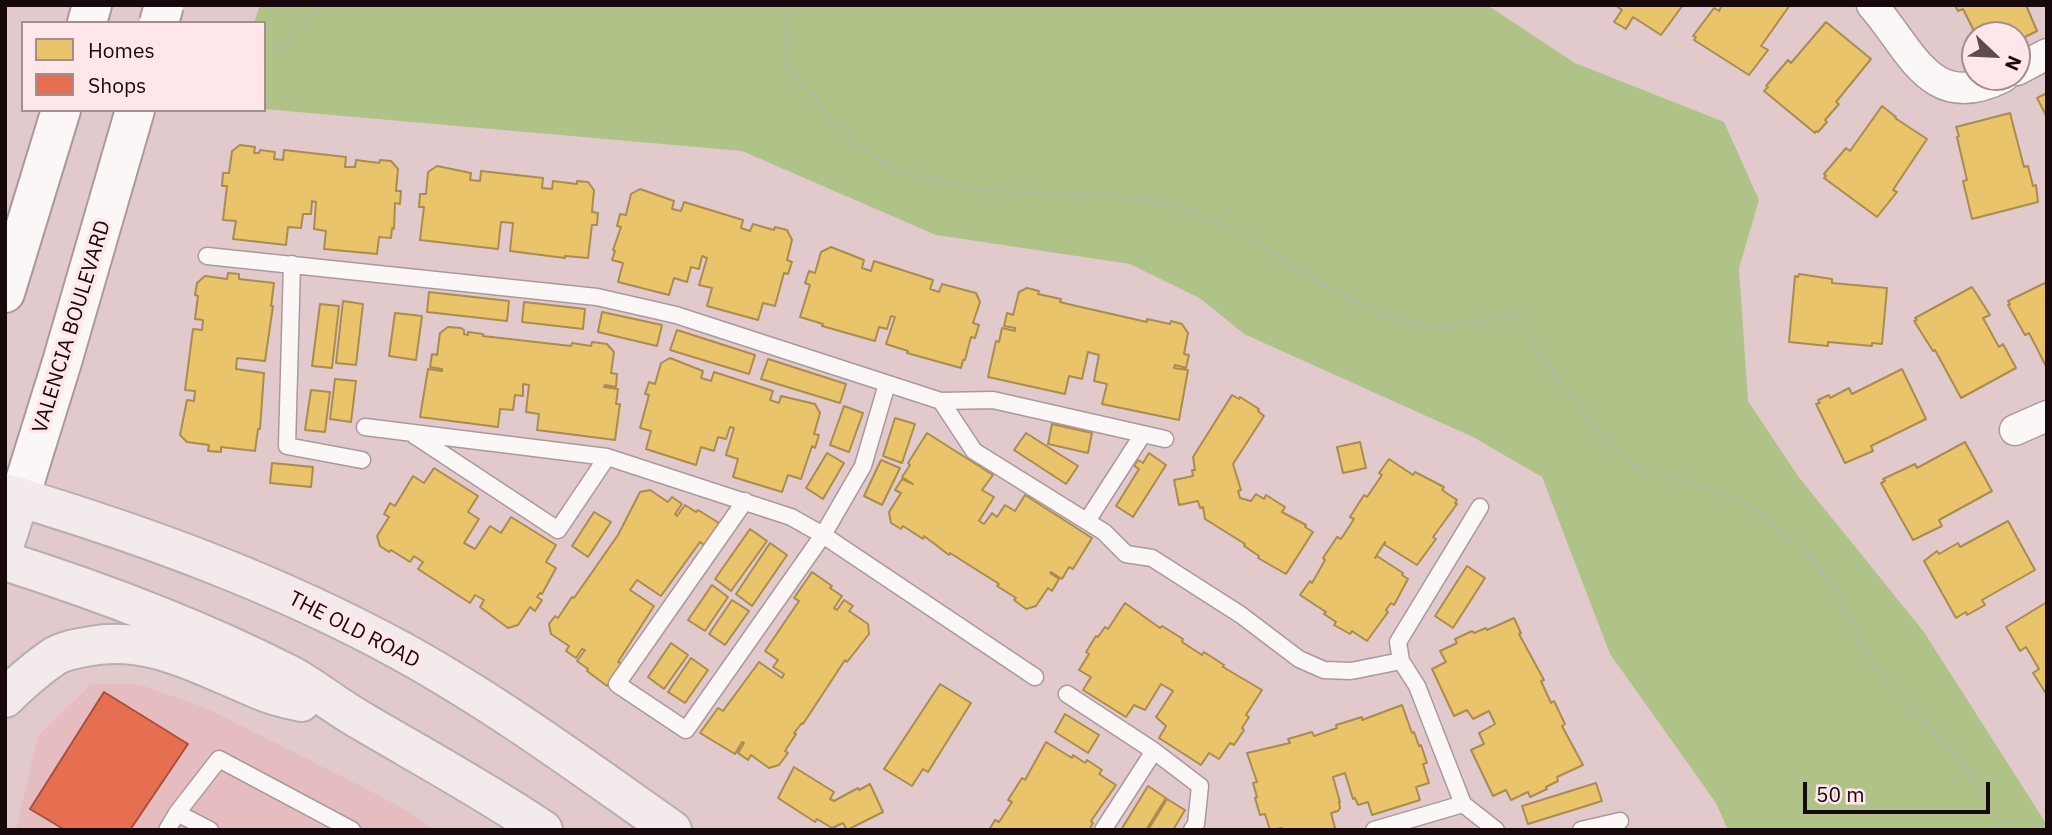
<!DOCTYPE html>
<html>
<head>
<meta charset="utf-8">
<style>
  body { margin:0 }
  #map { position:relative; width:2052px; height:835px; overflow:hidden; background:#e2cacc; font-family:"IBM Plex Sans",sans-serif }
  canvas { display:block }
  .frame { position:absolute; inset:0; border:7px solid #17090b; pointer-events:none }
  .legend { position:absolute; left:21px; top:21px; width:245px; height:91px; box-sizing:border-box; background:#ffe7e9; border:2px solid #a28e90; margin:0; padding:9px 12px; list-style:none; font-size:21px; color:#17090b }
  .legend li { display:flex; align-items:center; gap:14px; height:35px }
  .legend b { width:35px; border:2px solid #a28e90 }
  .north { position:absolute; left:1961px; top:21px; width:70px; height:70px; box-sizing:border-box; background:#ffe7e9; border:2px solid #a28e90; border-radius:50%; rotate:113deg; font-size:19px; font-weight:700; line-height:28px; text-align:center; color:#17090b }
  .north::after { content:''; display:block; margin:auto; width:24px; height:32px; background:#5e4d4f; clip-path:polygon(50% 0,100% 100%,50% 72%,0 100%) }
  .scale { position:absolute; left:1803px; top:782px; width:187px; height:32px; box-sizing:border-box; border:4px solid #17090b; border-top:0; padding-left:9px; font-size:21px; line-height:24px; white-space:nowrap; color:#17090b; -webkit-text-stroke:5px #ffe7e9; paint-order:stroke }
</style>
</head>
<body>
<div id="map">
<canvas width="2052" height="835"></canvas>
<div class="frame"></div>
<ul class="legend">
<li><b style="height:19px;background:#e9c46a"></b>Homes</li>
<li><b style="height:19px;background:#e76f51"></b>Shops</li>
</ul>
<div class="north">N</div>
<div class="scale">50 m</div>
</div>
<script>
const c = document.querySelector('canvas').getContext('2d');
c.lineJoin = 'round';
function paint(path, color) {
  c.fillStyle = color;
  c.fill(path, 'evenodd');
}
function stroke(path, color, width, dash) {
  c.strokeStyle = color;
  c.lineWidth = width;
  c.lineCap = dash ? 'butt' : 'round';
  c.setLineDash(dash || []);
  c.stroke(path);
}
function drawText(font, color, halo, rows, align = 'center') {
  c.font = font + ' "IBM Plex Sans",sans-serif';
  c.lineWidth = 7;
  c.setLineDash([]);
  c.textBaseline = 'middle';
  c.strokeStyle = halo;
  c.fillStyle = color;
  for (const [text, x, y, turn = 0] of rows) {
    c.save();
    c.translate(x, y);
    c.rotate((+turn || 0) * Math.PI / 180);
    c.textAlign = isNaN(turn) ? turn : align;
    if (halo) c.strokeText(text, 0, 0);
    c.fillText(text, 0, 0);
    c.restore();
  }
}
paint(new Path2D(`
  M91,684H138L206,708L388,800L437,830H16L38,736Z`), '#e5bdc1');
paint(new Path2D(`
  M260,5H1487L1575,63L1724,122L1759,200L1739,268L1748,401L1798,476L1924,632L2047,825V830H1728L1716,803L1610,654L1542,477L1473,437L1244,334L1201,299L1130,264L936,235L742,151L264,109V23H254Z`), '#afc389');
const homes = new Path2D(`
  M1615,5H1683L1661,35L1633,17L1626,29L1614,22L1622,10Z
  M1722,5H1790L1761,46L1768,50L1749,75L1694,40L1696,37L1693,36L1714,8L1719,11Z
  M1955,5H2026L2037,31L2017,41V35H1976L1963,9L1958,11Z
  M1826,22L1871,59L1836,102L1839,104L1825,120L1827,122L1818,132L1816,131L1815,133L1764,91L1768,87L1766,86L1788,60L1791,63Z
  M2047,93V117L2037,98Z
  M1882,106L1896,117L1895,118L1927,139L1893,190L1897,192L1877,217L1824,178L1826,176L1824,174L1846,148L1850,151Z
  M2010,113L2024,167L2028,166L2033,186L2036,185L2038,202L1972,219L1963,181L1967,180L1957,137L1959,136L1956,127Z
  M240,145L255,147L254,153H259L260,150L275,152L274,159L283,160L284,150L346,157L345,167H355L356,160L379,163L380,160L391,161L398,169L396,191H401L400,204L395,203L394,229L392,228L391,238L379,237L377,254L324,249L326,231L314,229L316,202L312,201L311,214H303L301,228L288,227L286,245L233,239L236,221L223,220L227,186H222L223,173H229L232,151Z
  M437,166L471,173L470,180L480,181L481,171L543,178L542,188L552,189L553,181L577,184V181L588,182L594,190L592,212L598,213L597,225H592L588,258L565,256V258L510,251L513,223L501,222L498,249L420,240L424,207H419L420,194H426L428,172Z
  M640,189L674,201L672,209L681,211L684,202L743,220L741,228L750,231L753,224L774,230L775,227L787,230L792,240L787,260L792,262L788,274L784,273L775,306L763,303L758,320L707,306L712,288L699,285L707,258L702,256L699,269L691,267L687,282L674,278L669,295L618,282L623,263L612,260L615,251L613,250L621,227L617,226L620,214L626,215L631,194Z
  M831,247L864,260L862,268L871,271L874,261L933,280L930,289L939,292L942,284L976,293L980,302L973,323L979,325L975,338L971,337L965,360H963L961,368L907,353L908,351L886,344L895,317L891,316L887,329L879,327L875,341L822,326L823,324L800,317L810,285L805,283L809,271L815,273L821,252Z
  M228,273L239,274V279L274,283L271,306H273L265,361L237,358L236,369L264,373L260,429H258L255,451L221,447V452L208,451L209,445L187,442L180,435L187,400L194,401L195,391L185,390L193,329L202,330L203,320L195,319L198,296L195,295L197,283L205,276L227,279Z
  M1799,274L1832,279V283L1887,288L1882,344L1872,343V346L1828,342V346L1789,342L1795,276L1798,277Z
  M2047,282V368L2029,333L2025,335L2008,305L2010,304L2008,301Z
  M1972,287L1990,315L1983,318L1999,347L2003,344L2016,368L1961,398L1935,350L1933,351L1914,321L1917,320L1915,318Z
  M1027,288L1039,291L1038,294L1061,299L1060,302L1072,305L1147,322V319L1170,324L1171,321L1182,324L1188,333L1184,354L1189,355L1186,368L1175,365L1174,368L1188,370L1179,420L1102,404L1107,384L1094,381L1099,355L1088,352L1082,379L1069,376L1065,394L988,377L996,341L999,342L1002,328L1015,331V328L1004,326L1007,313L1013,315L1019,292Z
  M429,292L509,301L507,321L427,312Z
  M343,301L363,304L356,365L336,363Z
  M524,302L585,309L583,329L522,322Z
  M320,304L339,306L332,368L312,366Z
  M602,312L662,325L657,346L598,332Z
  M395,313L422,316L416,360L389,356Z
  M448,327L461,328L464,330V334L468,335V332L483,334V336L571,346L572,343L591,346L592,342L607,344L614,352L611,373L617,374L616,387L605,385L604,387L618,389L616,404H620L615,440L537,430L539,414L526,412L529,385L523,384V396L515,395L513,410L500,409L498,427L420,417L428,369L442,371V369L430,367L432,354L437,355L440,333Z
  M677,330L755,355L749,374L670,350Z
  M670,358L703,371L701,378L711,381L714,372L773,391L770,400L779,403L781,396L815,404L820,413L814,434L819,435L815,448L812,446L801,479L788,475L782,492L733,477L738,459L726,455L734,428L730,427L726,439L718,437L714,451L701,447L696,465L646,449L651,431L640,428L649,395L645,394L649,382L655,384L661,363Z
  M768,359L846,384L840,403L761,379Z
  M1902,369L1926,419L1871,446L1873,451L1845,463L1816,404L1820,403L1818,400L1829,395L1830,398L1849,388L1852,394Z
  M335,379L356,381L351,422L330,419Z
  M311,390L330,392L325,432L305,430Z
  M1232,395L1239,399L1240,397L1259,409L1258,411L1264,416L1233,464L1241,490L1238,491L1240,498L1251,501L1256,494L1264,499L1266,495L1285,507L1282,512L1306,525L1305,527L1313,532L1286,574L1258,558L1259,556L1244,546L1245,544L1205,519L1203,507L1200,508L1198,501L1179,505L1174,480L1193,476L1192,470H1195L1193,457Z
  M844,406L863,413L849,452L830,445Z
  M895,418L915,424L902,463L883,456Z
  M1052,424L1092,433L1088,453L1048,444Z
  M927,433L993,475L982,490L994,497L979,521L984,524L992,513L997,517L1005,505L1015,511L1025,495L1092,538L1073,569L1069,567L1062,579L1051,572L1050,573L1059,579L1052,591L1048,588L1036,606L1026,609L1014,600L1016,598L997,586L999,584L950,553L949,555L924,536L923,539L903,526L901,529L891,523L889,512L901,493L895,490L902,479L913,484L902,477L910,465L908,463Z
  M1026,433L1078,466L1066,484L1014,450Z
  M1360,442L1366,468L1343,473L1337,447Z
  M1965,442L1992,491L1939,520L1942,526L1913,540L1881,483L1885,481L1883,479L1915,464L1917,468Z
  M827,453L844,463L823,499L806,488Z
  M1149,453L1166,465L1133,517L1116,506L1139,469L1134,466L1138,460L1143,463Z
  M1389,459L1413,475L1415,472L1444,487L1442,490L1457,500L1455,503L1457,504L1433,537L1436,539L1417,565L1385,545V542L1375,558L1377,556L1403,573L1402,575L1408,579L1394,605L1391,603L1386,610L1388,612L1367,641L1352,631L1350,634L1334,625L1336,622L1324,614L1326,612L1300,595L1310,581L1312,583L1316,576L1325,560L1323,558L1337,537L1341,539L1354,519L1350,517L1364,495L1367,497L1382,475L1379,473Z
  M881,460L900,468L882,505L864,496Z
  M272,463L313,467L311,487L270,483Z
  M434,468L478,496L468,512L479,519L464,543L475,549L490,526L501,533L511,517L556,545L546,562L556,568L542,594L540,593L537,597L542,600L535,611L530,607L518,625L508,628L480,607L484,600L475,595L470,603L418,569L423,562L414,556L410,562L391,550L389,552L380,546L377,536L389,517L384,514L390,503L395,506L413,476L424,483Z
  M650,490L668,502L672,497L682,504L675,514L677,516L685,505L696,512L698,510L719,523L704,545L700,542L661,596L637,580L630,590L654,606L618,662L622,664L607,686L587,671L588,669L577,661L585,650L582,649L576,658L566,651L569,646L551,634L549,624L555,616L558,618L572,597L574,598L618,535L640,492Z
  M594,512L611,522L588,557L572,546Z
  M2008,521L2035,570L1982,600L1985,605L1967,615L1966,612L1956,618L1924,561L1937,551L1939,554L1958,543L1960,547Z
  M750,529L767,541L731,591L715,579Z
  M770,543L787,555L752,606L736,594Z
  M1467,566L1485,578L1453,628L1435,616Z
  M812,572L832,586L830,588L842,596L834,608L837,610L844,600L853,606L849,611L868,624L869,634L847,662L845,660L803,724L802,723L794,733L796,734L785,751L788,753L779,765L769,768L751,755L748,760L738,753L744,743L742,742L735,754L700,733L718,708L723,711L759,662L782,678L784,674L773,667L778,660L765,651L799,601L794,598Z
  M712,585L728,597L705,631L688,620Z
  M732,600L749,611L725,645L709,634Z
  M2047,602V695L2033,673L2039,669L2026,647L2020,651L2006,627Z
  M1125,603L1160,628L1162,626L1183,639L1182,642L1202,655L1204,652L1224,665L1223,667L1262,690L1246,715L1249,717L1242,728L1244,730L1234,745L1230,743L1219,759L1209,753L1201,765L1159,738L1166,726L1156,717L1173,691L1161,684L1145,710L1134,705L1126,717L1083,690L1091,677L1079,670L1089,654L1086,652L1096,636L1098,637L1105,627L1108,629Z
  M1514,618L1521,633L1519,634L1544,680L1541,681L1551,703L1554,701L1565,724L1562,726L1583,765L1557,777L1558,781L1546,787L1547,789L1530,797L1528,792L1511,800L1506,790L1493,796L1471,750L1484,744L1479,733L1495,724L1489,711L1473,719L1467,710L1454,716L1432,669L1446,662L1440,651L1457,643L1455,639L1472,631L1474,633L1486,628L1487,630Z
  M671,643L688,655L664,689L648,677Z
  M691,658L708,670L685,703L668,692Z
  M940,684L971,703L928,772L923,769L912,786L884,769Z
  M1402,705L1412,733L1414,732L1419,746L1421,745L1427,763L1423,764L1429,783L1416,787L1420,800L1372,815L1368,802L1358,805L1355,798L1353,799L1345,773L1333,777L1340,802H1339L1340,808L1338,811L1331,813L1335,828L1328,830H1283L1282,828L1270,830L1265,814L1260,815L1255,798L1257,797L1253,783L1257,782L1247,753L1290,743L1288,739L1312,732L1314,736L1337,728L1336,725L1362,717V720Z
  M1065,714L1099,735L1088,753L1055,732Z
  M1046,742L1072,758L1073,755L1085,763L1087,760L1102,770L1099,774L1116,785L1091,821L1093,823L1089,830H989L995,820L999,822L1012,802L1008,800L1022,778L1025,780Z
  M794,767L834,792L830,799L834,801L858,788L859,790L870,784L883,812L847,830L843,823L832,828L817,819L815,822L778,798Z
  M1596,783L1602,801L1528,824L1522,806Z
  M1148,786L1166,798L1146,830H1121Z
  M1167,799L1185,810L1173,830H1148Z`);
paint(homes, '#e9c46a');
stroke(homes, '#aa8c4e', 2);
const shops = new Path2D(`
  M104,692L188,744L130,830H65L30,809Z`);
paint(shops, '#e76f51');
stroke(shops, '#a9503c', 2);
const lane = new Path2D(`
  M207,256L597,297L676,315L941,401L993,400L1165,439
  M292,264L287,446L362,460
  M941,401L974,451L1104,532L1126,554L1152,558L1241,615L1299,659L1324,670L1351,671L1401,661
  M365,427L607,457L791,517L823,535L1035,677
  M414,435L558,530L607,457
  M745,501L617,684L686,730L823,535L863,466L887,384
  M1480,507L1398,642L1401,661L1417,686L1463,804L1496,830
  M1087,521L1143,434
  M1067,694L1154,751L1200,786L1196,824L1192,830
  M167,830L177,813
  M210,830L177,813L219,759L352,830
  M1103,830L1154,751
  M1374,830L1463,804
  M1581,830L1620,821`);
const street = new Path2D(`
  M1872,5C1912,50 1930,114 2003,77
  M2017,70L2047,54
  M2015,430L2047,416`);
const secondary = new Path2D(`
  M87,23L92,5
  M5,293L61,110
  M20,497L62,362L135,110`);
const primary = new Path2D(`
  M5,493C142,534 277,583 403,652C497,704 584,768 672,830
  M5,543L20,497
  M5,561C102,592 198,628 288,674C313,687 335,706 360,720C421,756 484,790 543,830
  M5,698C20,683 37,668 55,656C65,650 79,648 91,646C152,635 205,668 260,690C273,696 287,699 301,702`);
stroke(lane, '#ab999a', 19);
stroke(street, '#ab999a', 33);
stroke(secondary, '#ab999a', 42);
stroke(primary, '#b9adaf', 42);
stroke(new Path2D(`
  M785,5V58L790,73C815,98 852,144 881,162C897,171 918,176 936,181C995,196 1055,191 1115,197C1129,199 1144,199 1158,202C1169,204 1181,209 1193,213C1297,247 1383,364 1502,314L1520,319L1537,351L1608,444L1640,471L1669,476L1707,487L1748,504L1804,550L1829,579L1850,616L1863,646L1887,684L1957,754L2004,830
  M264,51L284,45L323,5`), '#bcb3b5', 4.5, [2, 5]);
stroke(lane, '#fbf7f7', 16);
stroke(street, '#fbf7f7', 30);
stroke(secondary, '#fbf7f7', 38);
stroke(primary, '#f3eaeb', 38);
const secondaryBridge = new Path2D(`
  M159,23L164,5`);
stroke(secondaryBridge, '#ab999a', 42, []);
stroke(secondaryBridge, '#fbf7f7', 38);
drawText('21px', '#17090b', '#ffe7e9', [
  ["VALENCIA BOULEVARD",72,327,-73],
  ["THE OLD ROAD",354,630,27]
]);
</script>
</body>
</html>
